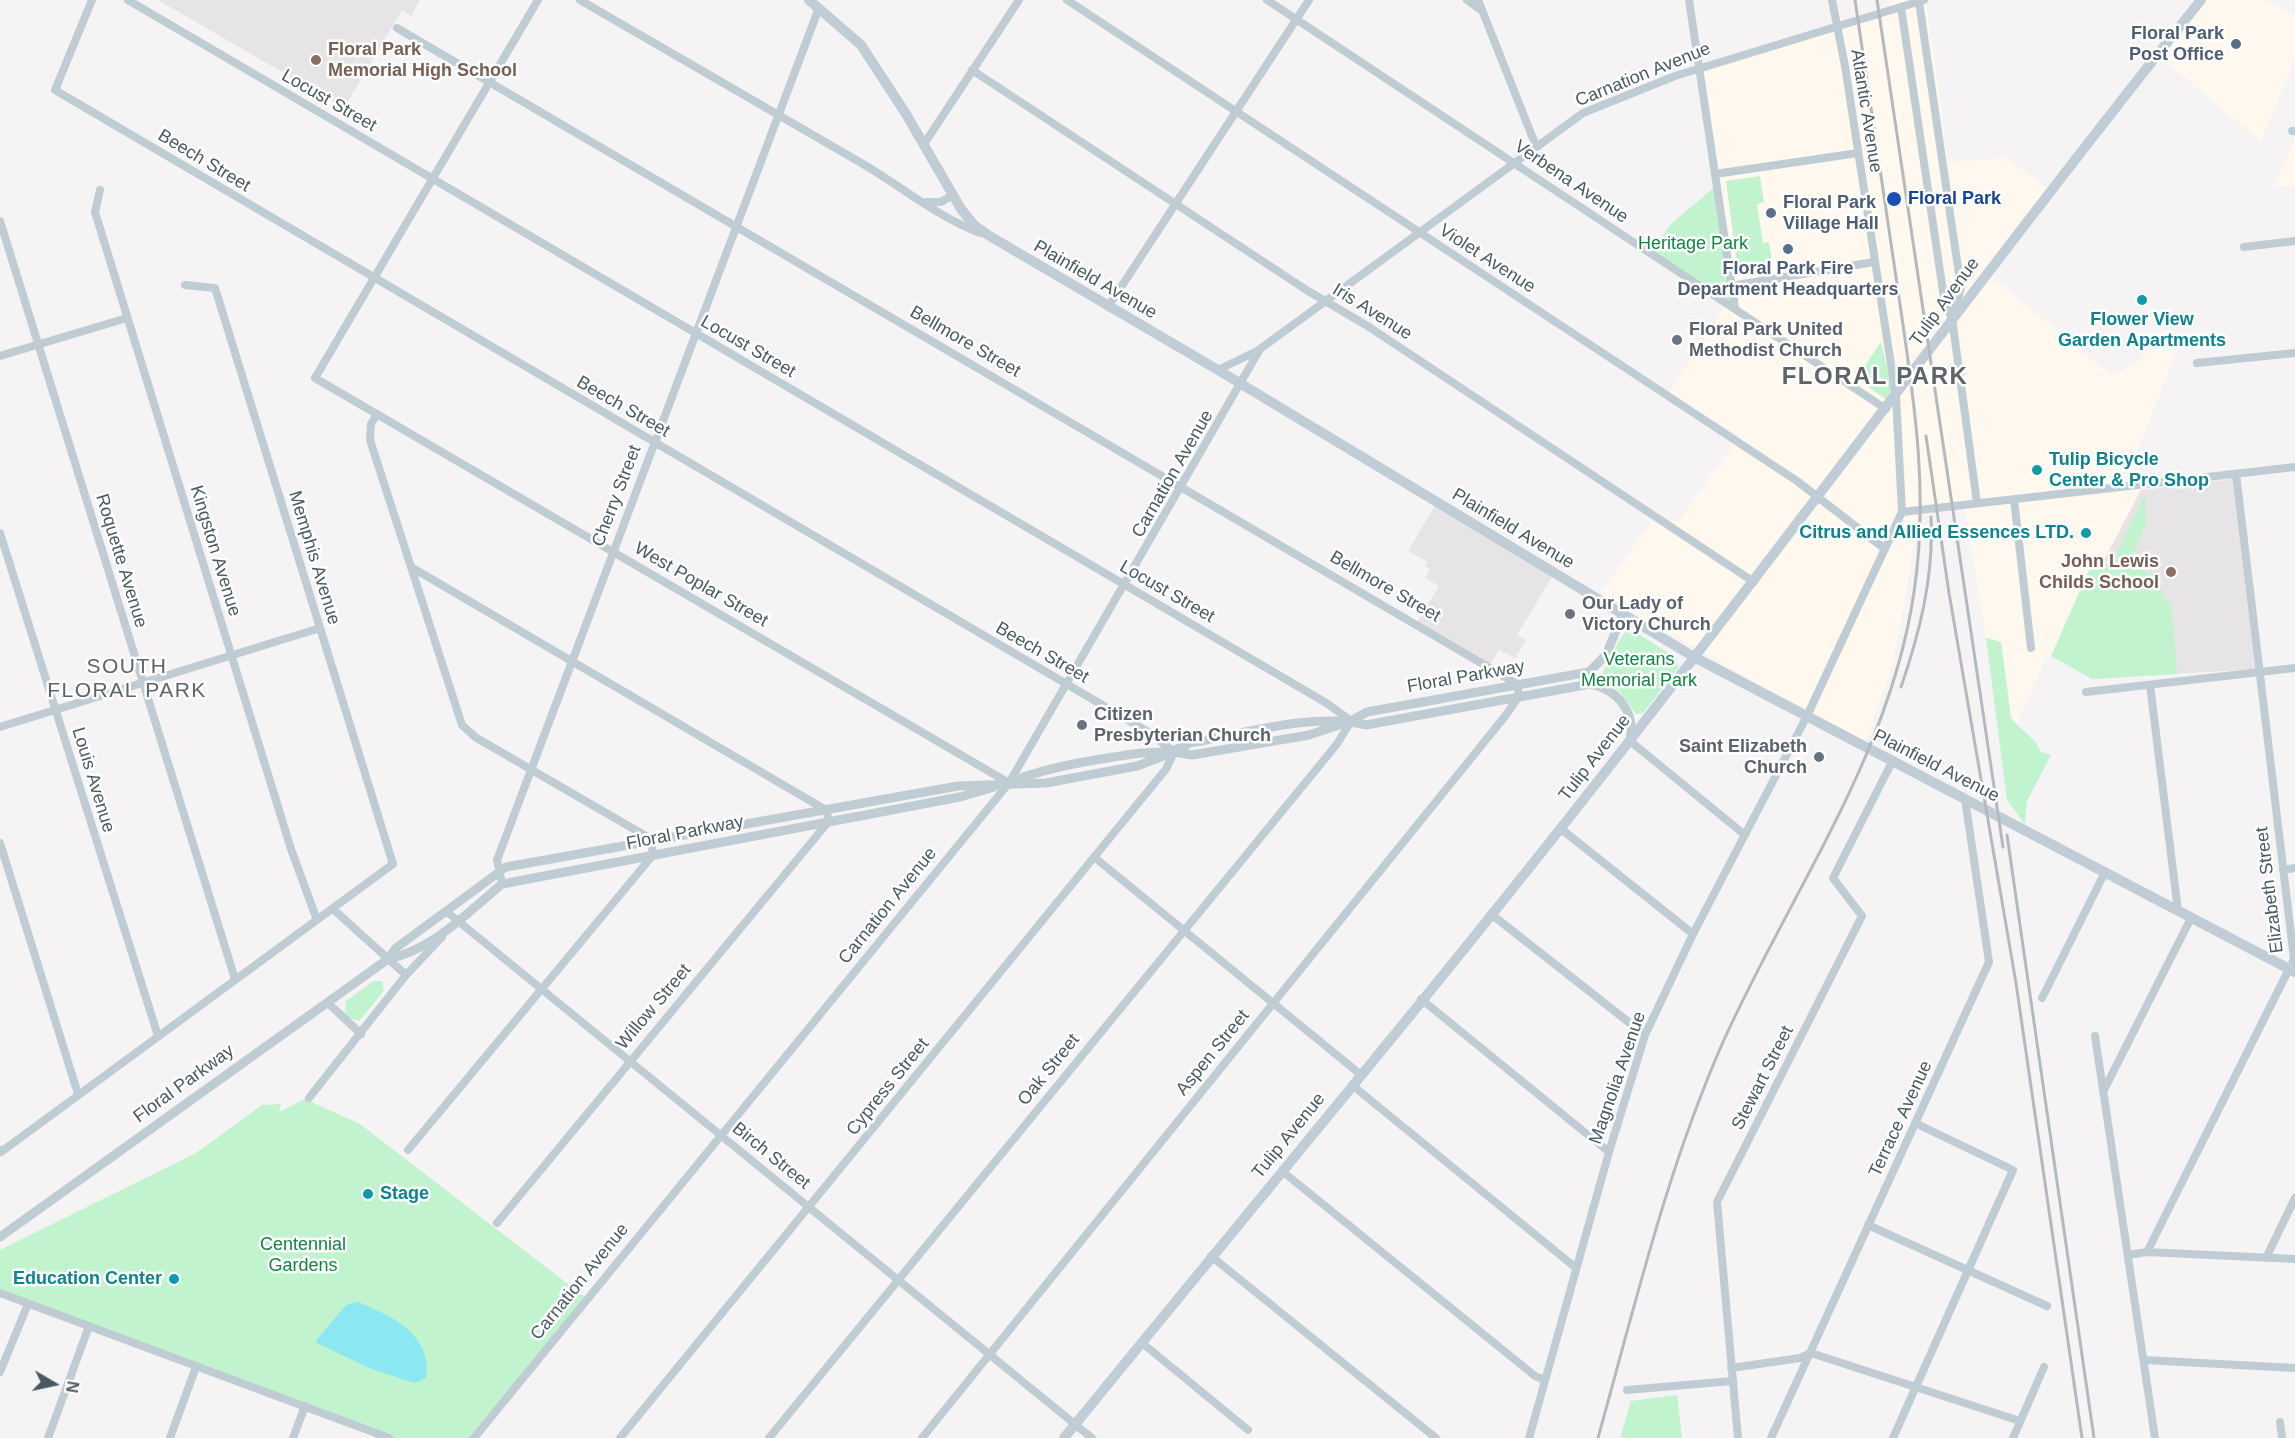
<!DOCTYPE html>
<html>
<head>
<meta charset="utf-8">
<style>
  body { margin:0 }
  #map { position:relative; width:2295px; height:1438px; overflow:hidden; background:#f5f3f3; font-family:Helvetica,sans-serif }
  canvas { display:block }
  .north { position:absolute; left:24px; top:1354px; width:60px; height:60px; -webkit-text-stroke:4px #fff; paint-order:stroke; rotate:99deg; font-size:16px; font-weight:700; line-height:24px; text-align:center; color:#495962 }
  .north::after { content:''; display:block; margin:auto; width:21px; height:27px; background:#495962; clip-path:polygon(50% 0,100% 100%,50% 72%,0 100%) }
</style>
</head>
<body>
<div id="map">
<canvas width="2295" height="1438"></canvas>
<div class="north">N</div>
</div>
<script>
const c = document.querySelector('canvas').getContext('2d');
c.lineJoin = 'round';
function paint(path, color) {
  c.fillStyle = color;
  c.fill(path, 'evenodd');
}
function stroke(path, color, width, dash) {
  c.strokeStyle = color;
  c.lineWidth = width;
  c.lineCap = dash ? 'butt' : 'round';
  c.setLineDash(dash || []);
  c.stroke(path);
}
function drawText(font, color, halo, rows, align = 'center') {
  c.font = font + ' Helvetica,sans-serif';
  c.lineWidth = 5;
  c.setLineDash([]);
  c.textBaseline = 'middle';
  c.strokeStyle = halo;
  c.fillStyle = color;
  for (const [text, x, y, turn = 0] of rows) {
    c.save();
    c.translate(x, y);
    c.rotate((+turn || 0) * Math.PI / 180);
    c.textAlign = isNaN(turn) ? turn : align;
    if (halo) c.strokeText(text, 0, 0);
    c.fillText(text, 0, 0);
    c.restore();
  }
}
paint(new Path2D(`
  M1888,0H1926L1948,162L2006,158L2049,189L1986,272L2112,376L2137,362L2167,335L2182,338L2125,482L2145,480L2141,490L2102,565L2089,570L2051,656L2048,655L2016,725L2011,717L2001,642L1986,638L1965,508L1917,515L1905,601L1892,665L1864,746L1808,719L1750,679L1600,593L1652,521L1679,522L1739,435L1668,394L1728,302L1698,69L1889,7Z
  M2200,0H2266L2295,15V59L2261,141L2156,54Z
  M2295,140V185L2274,187L2280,173Z`), '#fef8ee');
paint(new Path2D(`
  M158,0H420L411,16L402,10L344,108Z
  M2233,479L2255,669L2092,679L2055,653L2141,490Z
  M1436,504L1553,575L1517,635L1526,640L1515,658L1499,650L1490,665L1417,622L1439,586L1425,578L1430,570L1425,566L1428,562L1408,551Z`), '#e6e4e5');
paint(new Path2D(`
  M1760,176L1764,202L1757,204L1763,243L1769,242L1773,267L1738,272L1726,181Z
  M1715,187L1733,305L1650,251L1674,221Z
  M1881,342L1892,389L1886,399L1856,379Z
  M2145,494L2146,523L2130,561L2116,555Z
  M2116,560L2157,575L2164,598L2171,605L2177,674L2092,679L2051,656L2089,570Z
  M1629,628L1676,658L1678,668L1643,713L1636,714L1620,692L1601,679C1602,670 1622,633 1629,628Z
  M1986,638L2001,642L2011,717C2021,732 2033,734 2041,752L2051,755L2027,801L2025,824L2007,800Z
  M374,981H382L384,991L359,1021L348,1018L345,1013L346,1001Z
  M305,1099L360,1124L586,1298L474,1438H392L0,1289V1250L196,1153L262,1105L281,1104L279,1112Z
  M1677,1395L1682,1438H1620L1631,1401Z`), '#c1f3cf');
paint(new Path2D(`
  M358,1302C392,1316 432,1334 426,1378L414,1383L369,1368L315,1342L346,1305Z`), '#8be8f3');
stroke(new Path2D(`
  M92,0L55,90L1150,733L1174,752L1166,769L620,1438
  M128,0L1328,704L1351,721L1337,744L769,1438
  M538,0L315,378L1009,783
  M580,0C674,55 769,109 863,164C902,187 938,217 980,233
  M1067,0L1797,481L1885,549
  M1267,0L1886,409
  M1467,0L1481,10
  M1478,0L1536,146
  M1689,0L1735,308
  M1919,2L1961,288L1952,318L1977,503
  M1901,7L1945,305L1952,318
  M397,28L1517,684L1519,696L1506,715L922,1438
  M972,70L1308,291L1366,325L1754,582
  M2292,131H2295
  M924,144L1019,0
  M1715,174L1858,153
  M100,190L95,212L291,849L317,920
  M927,202H941L953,195
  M0,221L235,979
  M2244,247L2295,241
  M1731,286L1874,262
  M1108,307L1309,0
  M0,356L127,318
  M2197,363L2295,353
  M1218,370L1259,350
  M377,414L371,424L370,440L462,725L475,737L651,839L653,855L408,1150
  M2014,499L2031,648
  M1902,512L2295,467
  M0,533L158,1036
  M411,567L826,810L829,821L497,1223
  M2150,685L2178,911
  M2086,692L2295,668
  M0,727L320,628
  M1630,741L1745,835
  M1560,828L1693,934
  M0,843L78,1094
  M1094,857L1360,1074
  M2283,870L2295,868
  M502,884L497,860L819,8
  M333,909L406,975
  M447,912L1092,1438
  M1491,914L1645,1035
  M2042,998L2105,872
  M1421,999L1609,1152
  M328,1003L361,1034
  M2095,1036L2155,1438
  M1352,1085L1576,1268
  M2104,1090L2191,918
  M309,1098L406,975L442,937
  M0,1150L1,1152L393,864L215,288L185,285
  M1282,1171L1535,1376L1545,1380
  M1868,1225L2047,1306
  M2147,1252L2295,1259
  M2128,1255L2147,1252L2294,959L2236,474
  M1211,1256L1436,1438
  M2266,1258L2295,1198
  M0,1293L389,1438
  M1141,1342L1248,1430
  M2144,1360L2295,1368
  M1731,1368L1800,1358L1811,1353L2020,1421
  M0,1372L28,1304
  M1627,1390L1732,1381
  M2280,1422L2282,1438
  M48,1438L89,1326
  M170,1438L196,1367
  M293,1438L305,1406
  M474,1438L1009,783L1260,349L1583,113L1675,76L1924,0
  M1529,1438L1609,1152L1645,1035L1693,934L1807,716L1902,512L1896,397L1845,66L1832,0
  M1738,1438L1717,1202L1862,916L1833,878L1892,762
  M1771,1438L1989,962L1965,799
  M1893,1438L2013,1170L1915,1123
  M2013,1438L2044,1367`), '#c0ccd3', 8);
stroke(new Path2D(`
  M1015,780C1053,766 1093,760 1133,754C1158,750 1165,757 1190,743C1243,734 1314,712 1366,725L1590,684C1617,689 1636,712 1630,740
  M388,959C433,950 468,912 502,884L960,797L994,787
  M0,1237L388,959L396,948L506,867L958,786L1046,783L1137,766L1174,752L1192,755L1309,735L1351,721L1367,712L1589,672L1606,655L1623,614`), '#c0ccd3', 9);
stroke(new Path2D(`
  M809,0L861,45L906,114L961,209L974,225L988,235L1218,370L1694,657L2295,972
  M1064,1438C1252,1207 1444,979 1627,744C1820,497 2005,245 2201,0`), '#c0cdd7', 10);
stroke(new Path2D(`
  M1877,0L2003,847
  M1926,436L1949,593L2016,983L2082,1438
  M1901,687C1920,632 1934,576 1931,517
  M2007,835L2094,1438
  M1598,1438C1635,1305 1667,1169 1723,1042C1790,893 1890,757 1914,592C1930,488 1912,387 1897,284C1883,189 1869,95 1855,0`), '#b5b9bd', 3);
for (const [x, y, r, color] of [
  [2236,44,6,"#5c6f8a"],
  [316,60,6,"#8d6e63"],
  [1894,199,8,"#1a4fb4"],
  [1771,213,6,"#5c6f8a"],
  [1788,249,6,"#5c6f8a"],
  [2142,300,6,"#0f9aa8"],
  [1677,340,6,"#6b7280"],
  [2037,470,6,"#0f9aa8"],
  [2086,533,6,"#0f9aa8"],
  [2171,572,6,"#8d6e63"],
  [1570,614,6,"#6b7280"],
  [1082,725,6,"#6b7280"],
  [1819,757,6,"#6b7280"],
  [368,1194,6,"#0f9aa8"],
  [174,1279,6,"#0f9aa8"]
]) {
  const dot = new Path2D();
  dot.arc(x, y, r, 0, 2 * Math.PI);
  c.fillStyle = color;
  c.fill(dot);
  stroke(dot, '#fff', 2);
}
drawText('bold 18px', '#4e5e75', '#fff', [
  ["Floral Park",2224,34],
  ["Post Office",2224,55],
  ["Floral Park",1783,203,"left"],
  ["Village Hall",1783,224,"left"],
  ["Floral Park Fire",1788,269,"center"],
  ["Department Headquarters",1788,290,"center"]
], 'right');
drawText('bold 18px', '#785e54', '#fff', [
  ["Floral Park",328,50],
  ["Memorial High School",328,71],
  ["John Lewis",2159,562,"right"],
  ["Childs School",2159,583,"right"]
], 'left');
drawText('18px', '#495962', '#fff', [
  ["Carnation Avenue",1643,75,-22],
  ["Locust Street",329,101,30],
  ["Atlantic Avenue",1866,111,81],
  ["Beech Street",204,161,31],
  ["Verbena Avenue",1571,182,34],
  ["Violet Avenue",1487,259,33],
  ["Plainfield Avenue",1095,280,30],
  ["Tulip Avenue",1945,302,-54],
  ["Iris Avenue",1372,312,32],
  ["Bellmore Street",965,342,30],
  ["Locust Street",748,347,30],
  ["Beech Street",623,407,30],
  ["Carnation Avenue",1173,474,-60],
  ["Cherry Street",617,496,-69],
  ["Plainfield Avenue",1513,529,31],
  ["Kingston Avenue",215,551,73],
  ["Memphis Avenue",314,558,73],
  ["Roquette Avenue",121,561,73],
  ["West Poplar Street",701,585,30],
  ["Bellmore Street",1385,587,30],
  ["Locust Street",1167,592,30],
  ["Beech Street",1042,653,30],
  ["Floral Parkway",1466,677,-10],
  ["Tulip Avenue",1595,758,-52],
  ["Plainfield Avenue",1936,766,27],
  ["Louis Avenue",93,780,73],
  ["Floral Parkway",685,833,-11],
  ["Elizabeth Street",2270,890,-97],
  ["Carnation Avenue",888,906,-51],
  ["Willow Street",654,1007,-50],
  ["Aspen Street",1213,1053,-51],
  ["Oak Street",1049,1070,-51],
  ["Magnolia Avenue",1618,1078,-71],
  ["Stewart Street",1763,1078,-63],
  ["Floral Parkway",184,1084,-36],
  ["Cypress Street",888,1087,-51],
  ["Terrace Avenue",1901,1119,-65],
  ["Tulip Avenue",1289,1136,-51],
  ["Birch Street",771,1156,39],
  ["Carnation Avenue",580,1282,-51]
]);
drawText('bold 18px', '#164399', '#fff', [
  ["Floral Park",1908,199]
], 'left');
drawText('18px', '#118640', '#fff', [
  ["Heritage Park",1693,244],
  ["Veterans",1639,660],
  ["Memorial Park",1639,681],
  ["Centennial",303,1245],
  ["Gardens",303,1266]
]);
drawText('bold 18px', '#0d838f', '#fff', [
  ["Flower View",2142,320,"center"],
  ["Garden Apartments",2142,341,"center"],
  ["Tulip Bicycle",2049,460],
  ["Center & Pro Shop",2049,481],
  ["Citrus and Allied Essences LTD.",2074,533,"right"],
  ["Stage",380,1194],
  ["Education Center",162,1279,"right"]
], 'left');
drawText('bold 18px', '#5b616d', '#fff', [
  ["Floral Park United",1689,330],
  ["Methodist Church",1689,351],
  ["Our Lady of",1582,604],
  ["Victory Church",1582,625],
  ["Citizen",1094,715],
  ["Presbyterian Church",1094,736],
  ["Saint Elizabeth",1807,747,"right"],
  ["Church",1807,768,"right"]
], 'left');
c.letterSpacing = '1.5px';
drawText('21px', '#5e6468', '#fff', [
  ["SOUTH",127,667],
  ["FLORAL PARK",127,691]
]);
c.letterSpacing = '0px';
c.letterSpacing = '1.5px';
drawText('bold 24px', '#5e6468', '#fff', [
  ["FLORAL PARK",1875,377]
]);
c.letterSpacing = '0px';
</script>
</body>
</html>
